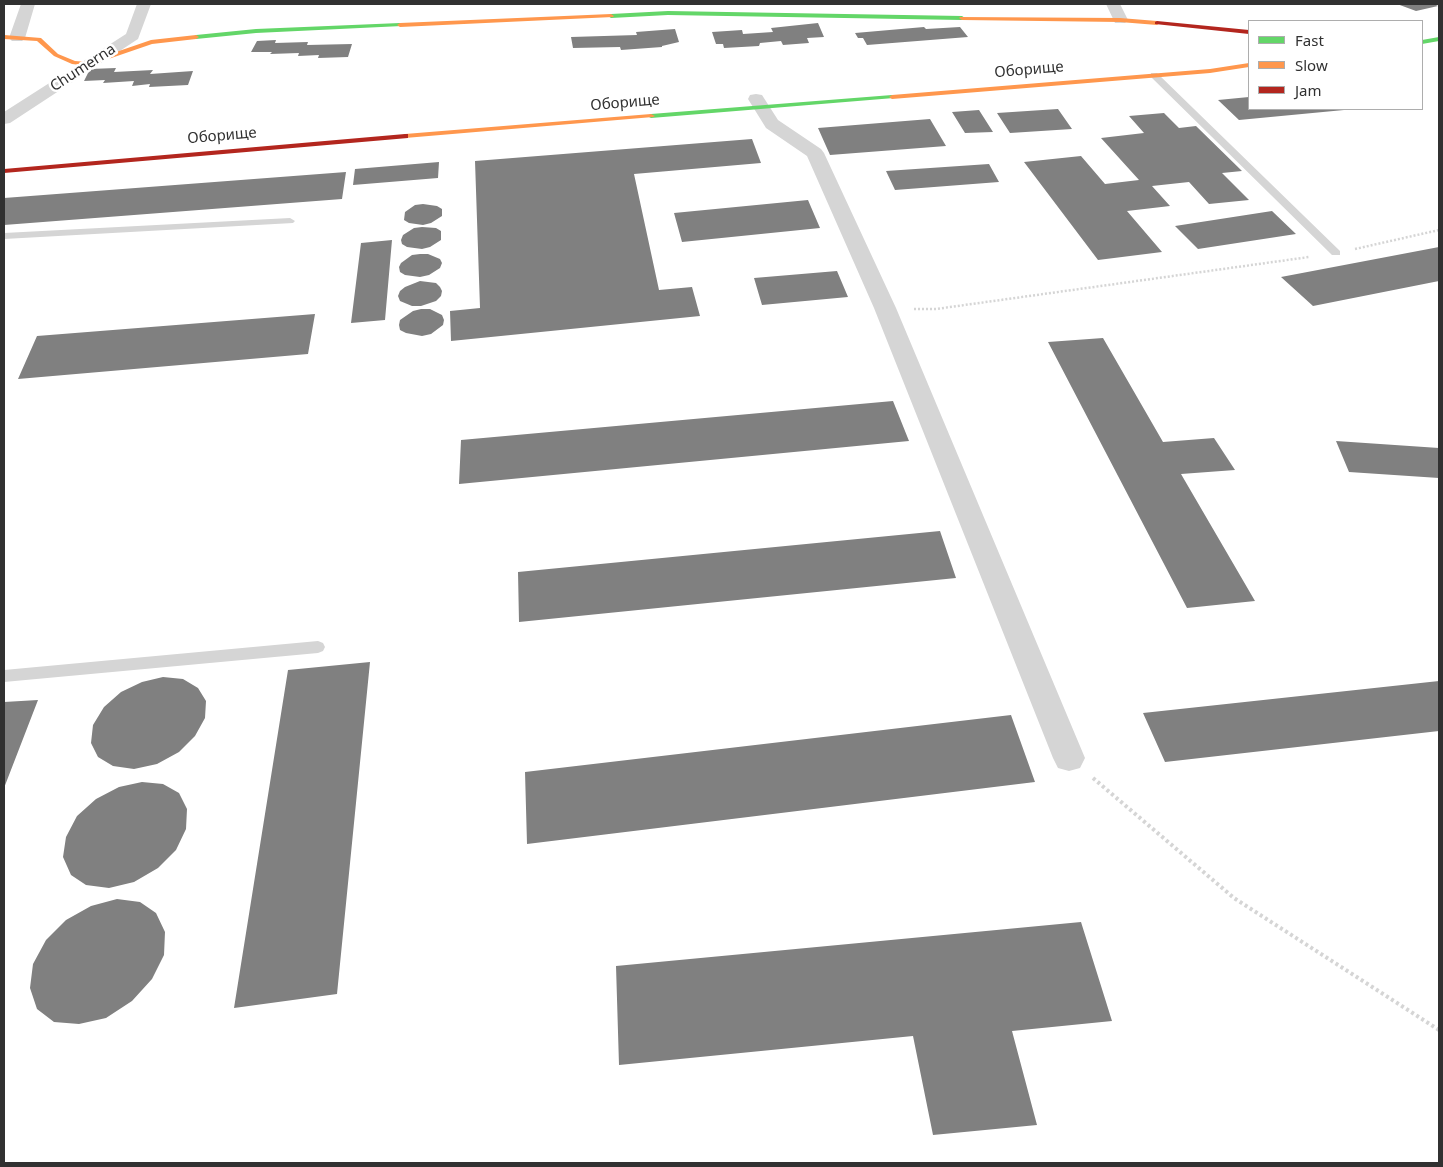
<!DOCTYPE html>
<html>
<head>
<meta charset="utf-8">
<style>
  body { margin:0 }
  #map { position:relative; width:1443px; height:1167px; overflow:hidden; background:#fff; font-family:"Noto Sans",sans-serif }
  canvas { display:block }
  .frame { position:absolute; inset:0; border:5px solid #313131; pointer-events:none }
  .legend { position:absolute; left:1248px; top:20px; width:175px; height:90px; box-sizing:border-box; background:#fff; border:1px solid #adadad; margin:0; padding:6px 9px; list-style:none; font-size:15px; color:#313131 }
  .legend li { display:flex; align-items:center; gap:10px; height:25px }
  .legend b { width:25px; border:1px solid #adadad }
</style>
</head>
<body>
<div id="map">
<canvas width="1443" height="1167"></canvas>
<div class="frame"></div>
<ul class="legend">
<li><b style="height:6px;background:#63d668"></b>Fast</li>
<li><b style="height:6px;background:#ff974d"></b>Slow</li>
<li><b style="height:6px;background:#b3261e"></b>Jam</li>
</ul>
</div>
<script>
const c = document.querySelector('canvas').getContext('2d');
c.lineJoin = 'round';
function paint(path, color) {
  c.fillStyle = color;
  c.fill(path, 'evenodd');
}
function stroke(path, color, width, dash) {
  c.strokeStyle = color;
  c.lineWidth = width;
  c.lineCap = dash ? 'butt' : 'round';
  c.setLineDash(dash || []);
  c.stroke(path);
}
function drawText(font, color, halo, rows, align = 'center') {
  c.font = font + ' "Noto Sans",sans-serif';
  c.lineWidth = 5;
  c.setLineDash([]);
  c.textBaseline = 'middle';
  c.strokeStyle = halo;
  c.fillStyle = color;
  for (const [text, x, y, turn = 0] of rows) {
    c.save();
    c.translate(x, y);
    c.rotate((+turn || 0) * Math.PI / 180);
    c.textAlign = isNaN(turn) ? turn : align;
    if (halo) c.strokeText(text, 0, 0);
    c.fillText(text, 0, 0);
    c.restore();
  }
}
paint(new Path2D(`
  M1397,4H1434L1438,6L1416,11Z
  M818,23L824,37L807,38L809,43L783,45L781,41L760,43L759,46L724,48L723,44H716L712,32L742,30L743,34L773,32L771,28Z
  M924,27L926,29L960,27L968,37L867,45L863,38H858L855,33Z
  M675,29L679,42L662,46V47L621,50L620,47L573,48L571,37L637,35L636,32Z
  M276,40L275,43L308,42L307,45L352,44L348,57L318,58L319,55L298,56L299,53L270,54L272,52H251L257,41Z
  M116,68L114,72L153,70L150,74L193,71L188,85L149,87L150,84L132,86L134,81L103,83L105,80L84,81L90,69Z
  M1249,97V109L1344,110L1239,120L1218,100Z
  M1058,109L1072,129L1010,133L997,113Z
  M979,110L993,132L965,133L952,112Z
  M1164,113L1179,128L1196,126L1242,171L1222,173L1249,200L1209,204L1189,182L1152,186L1170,206L1127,211L1162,252L1098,260L1024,162L1081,156L1105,184L1139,180L1101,138L1144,133L1129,116Z
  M930,119L946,146L830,155L818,128Z
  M752,139L761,163L634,174L659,290L692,287L700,316L451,341L450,311L480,308L475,161Z
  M439,162L438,178L353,185L355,169Z
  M989,164L999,182L895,190L886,171Z
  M346,172L342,199L4,225V198Z
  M808,200L820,228L682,242L674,213Z
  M423,204L437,206L442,209V216L431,223L423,225L409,223L404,220L405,212L415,205Z
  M1272,211L1296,234L1198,249L1175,226Z
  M422,227L436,228L441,231V240L430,247L422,249L407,247L402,244L401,240L403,235L414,228Z
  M392,240L385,320L351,323L361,243Z
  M1439,247V281L1313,306L1281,277Z
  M420,254H428L440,259L442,263L440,268L429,275L420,277L405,275L400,272L399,267L401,263L412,255Z
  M837,271L848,297L762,305L754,278Z
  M420,281L436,283L440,287L442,291L441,296L436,301L421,306H412L400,301L398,296L400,291L405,287Z
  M421,309H430L442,315L444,320L443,325L431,334L422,336L406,333L400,330L399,325L400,320L413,311Z
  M315,314L308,354L18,379L37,336Z
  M1103,338L1163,442L1214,438L1235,470L1181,474L1255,601L1187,608L1048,342Z
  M893,401L909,441L459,484L461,440Z
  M1336,441L1439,448V478L1349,472Z
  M940,531L956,578L519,622L518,572Z
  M370,662L337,994L234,1008L288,670Z
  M163,677L183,679L198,688L206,701L205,718L195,736L179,752L157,764L134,769L113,766L98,757L91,743L93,725L104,707L121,692L142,682Z
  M1439,681V731L1165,762L1143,713Z
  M38,700L4,788V702Z
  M1011,715L1035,782L527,844L525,772Z
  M142,782L163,784L179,793L187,809L186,829L176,850L158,868L134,882L109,888L86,885L71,875L63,857L66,837L77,816L96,799L119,787Z
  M117,899L140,902L156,913L165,932L164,955L152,979L132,1001L106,1018L79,1024L54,1022L37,1009L30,988L33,964L46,940L66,920L91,906Z
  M1081,922L1112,1021L1012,1031L1037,1125L933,1135L913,1036L619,1065L616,966Z`), '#808080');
stroke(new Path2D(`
  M1355,249L1439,230
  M914,309H936L1309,257`), '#d5d5d5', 2.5, [2, 2]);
stroke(new Path2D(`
  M1093,778L1234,898L1439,1030`), '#d5d5d5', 4, [3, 3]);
paint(new Path2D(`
  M1151,73H1157L1340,251V255H1332L1151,77Z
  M290,218L295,221L293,223L4,239V233Z
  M318,641L323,643L325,647L323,651L318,653L4,682V670Z`), '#d5d5d5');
paint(new Path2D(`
  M21,4H35L25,38L22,41H12L9,38Z
  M137,4H151L138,39L10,123L4,124V112L126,34Z
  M1106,4H1120L1128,20L1125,23H1115Z
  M756,94L762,95L778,120L821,149L824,153L896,308L1085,758L1080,768L1069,771L1058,768L1053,758L874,308L807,156L766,128L748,99L750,95Z`), '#d5d5d5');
paint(new Path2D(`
  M668,11L962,16L965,18L962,20L668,15L611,18L608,16L611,14Z
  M400,23L402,24V26L256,33L196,39L193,37L196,35L256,29Z
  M1439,37V41L1422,44V40Z
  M892,95L895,97L894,98L651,118L647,116L651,114Z`), '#63d668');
paint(new Path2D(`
  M611,14L614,16L613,17L400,27L397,25L400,23Z
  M960,17L1120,18L1157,21L1160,23L1157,25L1120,22L962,20L959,18Z
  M4,35L41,38L58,54L75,61L87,62L151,40L196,35L199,37L196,39L152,44L88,66L72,64L54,56L37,41L4,39Z
  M1249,63V67L1210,73L892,99L889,97L892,95L1210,69Z
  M651,114L655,116L653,117L405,138L401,136L405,134Z`), '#ff974d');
paint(new Path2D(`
  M1157,21L1249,30V34L1155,24V22Z
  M405,134H408V138L4,173V169Z`), '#b3261e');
drawText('15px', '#313131', '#fff', [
  ["Chumerna",83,68,-33],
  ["Оборище",1029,70,-5],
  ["Оборище",625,103,-5],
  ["Оборище",222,136,-5]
]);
</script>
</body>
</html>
